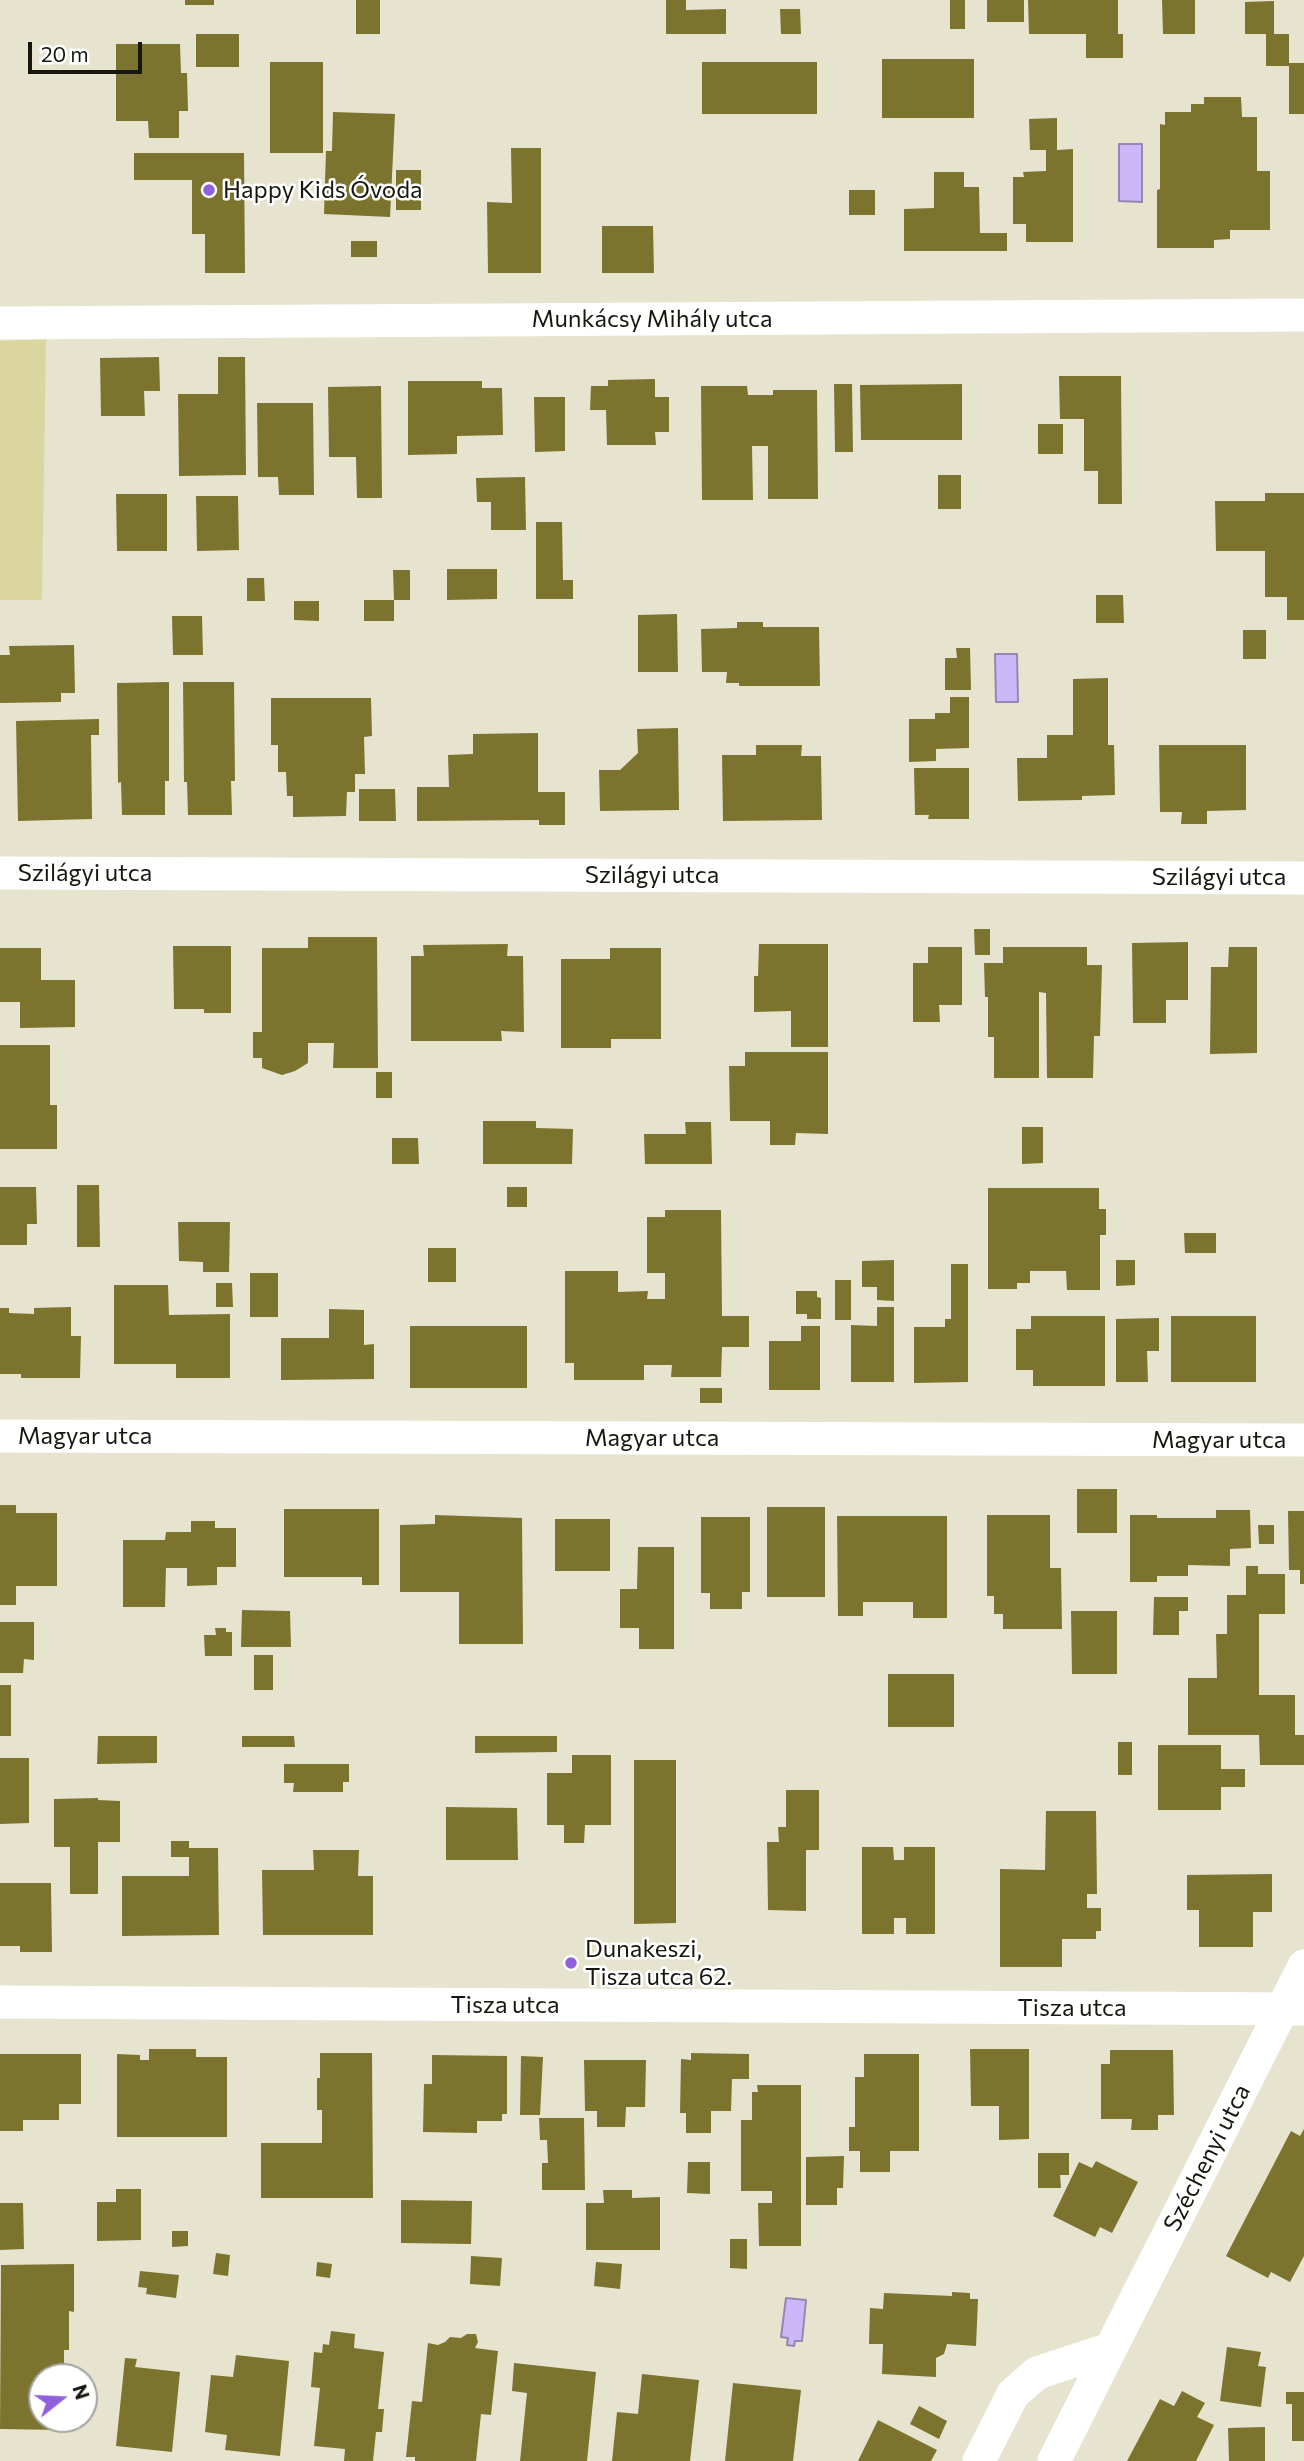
<!DOCTYPE html>
<html>
<head>
<meta charset="utf-8">
<style>
  body { margin:0 }
  #map { position:relative; width:1304px; height:2461px; overflow:hidden; background:#e6e4cf; font-family:Commissioner,sans-serif }
  canvas { display:block }
  .north { position:absolute; left:28px; top:2363px; width:70px; height:70px; box-sizing:border-box; background:#fff; border:2px solid #a2a29f; border-radius:50%; rotate:72deg; font-size:19px; font-weight:700; line-height:28px; text-align:center; color:#17160f }
  .north::after { content:''; display:block; margin:auto; width:24px; height:32px; background:#9060da; clip-path:polygon(50% 0,100% 100%,50% 72%,0 100%) }
  .scale { position:absolute; left:28px; top:42px; width:114px; height:32px; box-sizing:border-box; border:4px solid #17160f; border-top:0; padding-left:9px; font-size:21px; line-height:24px; white-space:nowrap; color:#17160f; -webkit-text-stroke:5px #fff; paint-order:stroke }
</style>
</head>
<body>
<div id="map">
<canvas width="1304" height="2461"></canvas>
<div class="north">N</div>
<div class="scale">20 m</div>
</div>
<script>
const c = document.querySelector('canvas').getContext('2d');
c.lineJoin = 'round';
function paint(path, color) {
  c.fillStyle = color;
  c.fill(path, 'evenodd');
}
function stroke(path, color, width, dash) {
  c.strokeStyle = color;
  c.lineWidth = width;
  c.lineCap = dash ? 'butt' : 'round';
  c.setLineDash(dash || []);
  c.stroke(path);
}
function drawText(font, color, halo, rows, align = 'center') {
  c.font = font + ' Commissioner,sans-serif';
  c.lineWidth = 5;
  c.setLineDash([]);
  c.textBaseline = 'middle';
  c.strokeStyle = halo;
  c.fillStyle = color;
  for (const [text, x, y, turn = 0] of rows) {
    c.save();
    c.translate(x, y);
    c.rotate((+turn || 0) * Math.PI / 180);
    c.textAlign = isNaN(turn) ? turn : align;
    if (halo) c.strokeText(text, 0, 0);
    c.fillText(text, 0, 0);
    c.restore();
  }
}
paint(new Path2D(`
  M46,339L42,600H0V341Z`), '#dbd59f');
const water = new Path2D(`
  M1119,144H1142V202L1119,201Z
  M995,654H1017L1018,702H996Z
  M786,2298L806,2300L802,2341H795L794,2346L787,2345L788,2338L781,2337Z`);
paint(water, '#ccb7f8');
stroke(water, '#9687b2', 2);
paint(new Path2D(`
  M185,0H214V5H185Z
  M356,0H380V34H356Z
  M666,0H686V10L726,9V34H666Z
  M950,0H965V29H950Z
  M987,0H1024V22H987Z
  M1028,0H1118V34H1123V58H1086V34H1029Z
  M1162,0H1195V34H1163Z
  M1274,1V34H1289V63H1304V114H1289V66H1266V34H1245V2Z
  M780,9H800L801,34H781Z
  M196,34H239V67H196Z
  M116,44H180L181,73H187L188,111H179V138H149L148,121H116Z
  M882,59H974V118H882Z
  M270,62H323V153H270Z
  M702,62H817V114H702Z
  M1204,97H1241L1242,117H1257V171H1270V230H1230V239L1214,240V248H1157V190L1160,189V124L1165,125V112H1191V104H1204Z
  M333,112L395,114L390,217L324,214L326,151H332Z
  M1057,118V150L1073,149V242H1026V224H1013V177H1024L1023,172L1046,171V150H1030L1029,119Z
  M511,148H541V273H488L487,202L512,203Z
  M134,153H244L245,273H205V234H192V180H134Z
  M396,170H421V210H396Z
  M934,172H964V187H979L980,233H1007V251H904V209L934,208Z
  M849,190H875V215H849Z
  M602,226H653L654,273H602Z
  M351,241H377V257H351Z
  M159,357L160,391H144L145,416H101L100,358Z
  M218,357H245L246,475L179,476L178,394H218Z
  M1059,376H1121L1122,504H1098V471H1084V419H1060Z
  M655,379V397H669V432H655L656,445H607L606,410H590L591,386H608V380Z
  M408,381H482V388H502L503,435L457,436V454L408,455Z
  M834,384H852L853,452H835Z
  M962,384V440H861L860,385Z
  M381,386L382,498H357L356,457H329L328,387Z
  M701,386H747L748,395H773V390H817L818,499H768V446H752L753,500H702Z
  M534,397H565V451L535,452Z
  M257,403H313L314,495H279L278,477H258Z
  M1038,424H1063V454H1038Z
  M938,475H961V509H938Z
  M525,477L526,530H491V502H477L476,478Z
  M1265,493H1304V620H1287V597H1265V551H1216L1215,501H1265Z
  M116,494H167V551H117Z
  M196,496H238L239,550L197,551Z
  M536,522H562L563,580H573V599H536Z
  M447,569H497V599L447,600Z
  M393,570H410V600H394Z
  M247,578H264L265,601H247Z
  M1096,595H1123L1124,623H1096Z
  M364,600H394V621H364Z
  M294,601H319V621L294,620Z
  M677,614L678,672H638V615Z
  M172,616H202L203,655H173Z
  M737,622H763V627H819L820,686H739V683H726L727,672H702L701,629L737,628Z
  M1243,630H1266V659H1243Z
  M74,645L75,693H61V702L0,703V655H10L9,646Z
  M956,648H970L971,690H945V658H957Z
  M1108,678V745H1114L1115,795L1082,796V800L1018,801L1017,758H1047V735H1073V679Z
  M169,682V781H165V815H122L121,782L118,783L117,683Z
  M183,682H234L235,781H231L232,815H188L187,782H184Z
  M950,697H969V748L936,749V761L909,762V719H935V713H950Z
  M271,698H371L372,736L364,737L365,774H355V792H347L346,816L293,817V796H287L286,772H278V745H271Z
  M99,719V735H91L92,819L18,821L16,721Z
  M678,728L679,810L600,811L599,770H620L638,753L637,729Z
  M538,733V792H565V825H539V820L417,821V787H449L448,755L473,754V734Z
  M756,745H802L801,756H821L822,820L723,821L722,755H756Z
  M1159,745H1246V810L1207,811V824H1181L1182,812H1160Z
  M914,768H969V819H928L929,815H915Z
  M359,789H395L396,821H359Z
  M974,929H990V955H975Z
  M308,937H377L378,1068H333L334,1043H308V1063L295,1071L282,1075L262,1068V1058H253V1032H262V948H308Z
  M1188,942V1000H1166V1023H1133L1132,943Z
  M508,944L507,956H523L524,1032L501,1031L502,1041H411V956H424L423,945Z
  M759,944H828V1047H791V1011L754,1012V976H758Z
  M173,946H231V1013H204V1009H174Z
  M928,947H962V1005H939L940,1022H913V963H928Z
  M1003,947H1087V965H1102L1100,1036H1094L1093,1078H1047L1046,993L1039,992V1078H994V1037H988V997H985L984,963H1003Z
  M1229,947H1257V1053L1210,1054L1211,967H1228Z
  M0,948H41V980H75V1027L20,1028V1002H0Z
  M610,948H661V1039H611V1048H561V959H610Z
  M0,1045H50V1105H57V1149H0Z
  M745,1052H828V1134L796,1133L795,1145H770V1121H730L729,1066H745Z
  M376,1072H392V1098H376Z
  M483,1121H536V1128L573,1129L572,1164H483Z
  M685,1122H711L712,1164H645L644,1134H686Z
  M1022,1127H1043V1163L1022,1164Z
  M392,1138H418L419,1164H392Z
  M77,1185H99L100,1247H77Z
  M0,1187H36L37,1224H27V1245H0Z
  M507,1187H527V1207H507Z
  M988,1188H1099V1209H1106V1235H1100V1290H1067L1066,1271H1030V1283H1017V1289H988Z
  M665,1210H721L722,1316H749V1347H722L721,1377H671L672,1365H644V1380H574V1363H565V1271H618V1292L648,1291L647,1299H665V1273H647V1217H665Z
  M178,1222H230L229,1272H203V1262L179,1261Z
  M1184,1233H1216V1253H1185Z
  M428,1248H456V1282H428Z
  M894,1260V1301L877,1300V1287H862V1261Z
  M1116,1260H1135V1285L1116,1286Z
  M951,1264H968V1382L914,1383V1327H945V1319H951Z
  M250,1273H278V1317H250Z
  M835,1280H851V1320H835Z
  M216,1283H232L233,1307H216Z
  M114,1285H168L169,1315L230,1314V1378H176V1364H114Z
  M796,1291H817V1297L821,1298V1319H807V1314H796Z
  M71,1307V1336H81L80,1378H21V1374H0V1308H9V1313L34,1314V1308Z
  M877,1307H894V1382H851V1325L877,1326Z
  M329,1309L364,1310V1345L374,1344V1379L281,1380V1338H329Z
  M1031,1316H1105V1386H1033V1370H1016V1329H1031Z
  M1171,1316H1256V1382H1171Z
  M1159,1318V1351H1147L1148,1382H1116V1319Z
  M410,1326H527V1388H410Z
  M801,1326H820V1390H769V1341H801Z
  M700,1388H722V1403H700Z
  M1077,1489H1117V1533H1077Z
  M0,1505H16V1513H57V1586H16V1605H0Z
  M767,1507H825V1597H767Z
  M284,1509H379V1585H362V1577H284Z
  M1216,1510H1250L1251,1548L1230,1549V1566L1188,1565V1576H1157V1582H1130V1515H1157V1518H1216Z
  M1288,1511H1304V1584H1300V1570H1289Z
  M435,1515L522,1518L523,1644H459V1592H400V1525L435,1524Z
  M987,1515H1050V1568H1061L1062,1629H1003V1614H994V1596H987Z
  M837,1516H947V1618H913V1602H863V1616H838Z
  M701,1517H750V1592H742V1609H710V1593H701Z
  M555,1519H610V1571H555Z
  M191,1521H215V1528H236V1567H217V1585L187,1586V1568H166L165,1607H123V1540H165L166,1532H191Z
  M1258,1525H1274V1544H1259Z
  M638,1547H674V1649H639V1628H620V1589H637Z
  M1246,1566H1258V1574H1285V1614H1259V1695H1295V1735H1304V1765H1260L1259,1735H1188V1678H1217L1216,1634H1227V1595H1246Z
  M1154,1597H1188V1611H1179V1635H1153Z
  M242,1610L290,1611L291,1647H241Z
  M1071,1611H1117V1674H1072Z
  M0,1622H34V1660L24,1659L23,1673H0Z
  M215,1628H226V1632H232V1656H205L204,1635H216Z
  M254,1655H273V1690H254Z
  M888,1674H954V1727H888Z
  M0,1685H11V1736H0Z
  M98,1736H157V1763L97,1764Z
  M242,1736H294L295,1747H242Z
  M475,1736H557V1752L475,1753Z
  M1118,1742H1132V1775H1118Z
  M1158,1745H1221V1769H1245V1787H1221V1810H1158Z
  M572,1755H611V1825H585L584,1843H564V1825H547V1773H572Z
  M0,1758H29V1823L0,1824Z
  M634,1760H676V1923L634,1924Z
  M284,1764H349V1782H343V1792H293L294,1783H284Z
  M786,1790H819V1850H806V1911L768,1910L767,1842H779L778,1827H786Z
  M98,1798V1800L120,1801V1842H98V1894H70V1847H54V1799Z
  M446,1807L517,1808L518,1860H446Z
  M1046,1811H1096L1097,1894H1087V1908H1101V1931H1096V1939H1062V1967H1000V1869L1045,1870Z
  M171,1841H189V1848H218L219,1935L122,1936V1876H189V1857H171Z
  M862,1847H893L894,1860H904V1847H935V1934H906V1918H894V1934H862Z
  M313,1850H359L358,1876H373V1935H263L262,1870H314Z
  M1272,1874V1912H1253V1947H1199V1910H1187V1875Z
  M0,1883H51L52,1952H20V1946H0Z
  M149,2049H196V2057H227V2137H117V2054L140,2055V2060H149Z
  M970,2049H1029V2139L999,2140V2106H971Z
  M1110,2050H1173L1174,2115H1158V2130H1131L1132,2119H1101V2064H1110Z
  M320,2053H372L373,2198H261V2143H322V2110H317V2078H320Z
  M691,2053L749,2054V2079H732L731,2111H711V2133H686V2113H680L681,2059L691,2060Z
  M0,2054H81V2104H59V2120H23V2131H0Z
  M864,2054H919V2151H890V2172H860V2151H849V2127H855V2077H864Z
  M432,2055L507,2056V2114H502V2121H477V2133L423,2132L424,2084H432Z
  M521,2056L543,2057L540,2115H520Z
  M584,2060H646L645,2107H626L625,2127H597V2111H585Z
  M757,2085H801V2246H759L758,2203H772V2191H741V2120H752V2092H758Z
  M539,2118H584L585,2190H542V2163H548L547,2140H540Z
  M1304,2129V2256L1290,2282L1271,2272L1268,2278L1226,2256L1291,2131L1300,2136Z
  M1038,2153H1069V2175H1060L1061,2188H1038Z
  M844,2156L843,2188H837V2205H806V2157Z
  M1096,2161L1138,2182L1112,2233L1100,2227L1095,2237L1053,2216L1079,2162L1092,2168Z
  M688,2162H710V2194L687,2193Z
  M116,2189H141V2240L97,2241V2202H116Z
  M603,2190H632V2198L660,2197V2250H586V2203H604Z
  M401,2200L472,2201L471,2244L401,2243Z
  M0,2203H23L24,2249L0,2250Z
  M172,2231H188V2246L172,2247Z
  M730,2239H747V2269L730,2268Z
  M216,2253L230,2255L228,2276L213,2274Z
  M471,2256L502,2258L500,2286L470,2284Z
  M317,2262L332,2264L330,2278L316,2276Z
  M596,2262L622,2264L620,2289L594,2286Z
  M74,2264V2312L69,2311V2350H64V2377H42V2419H58L59,2430L0,2429L1,2265Z
  M140,2271L179,2275L176,2298L146,2294L147,2288L138,2287Z
  M952,2292L970,2293V2299H978L976,2346L947,2344L944,2354L936,2358V2377L882,2374L883,2344H869L870,2308L883,2309L884,2293L952,2296Z
  M331,2331L355,2334L354,2348L384,2352L378,2409H384L382,2432H376L373,2461H344L345,2449L314,2446L320,2388L311,2387L314,2352L322,2353L323,2344L329,2345Z
  M467,2334H476L478,2342L475,2348L498,2351L491,2415L481,2414L476,2461H415V2457H406L412,2401L422,2402L428,2343L438,2345L445,2342L450,2337L461,2338Z
  M1227,2347L1261,2352L1258,2366L1266,2367L1261,2407L1220,2401Z
  M236,2355L289,2361L280,2456L225,2450L227,2435L205,2432L211,2375L233,2377Z
  M125,2358L137,2359L135,2367L180,2372L172,2452L116,2446Z
  M514,2363L596,2372L587,2461H520L527,2393L512,2391Z
  M642,2374L699,2380L690,2461H612L617,2412L638,2414Z
  M733,2383L801,2390L793,2461H725Z
  M1182,2391L1205,2403L1197,2417L1214,2425L1196,2461H1127L1160,2399L1174,2406Z
  M1286,2392H1304V2441H1292V2404H1286Z
  M919,2406L947,2421L939,2439L910,2424Z
  M878,2420L937,2450L931,2461H858Z
  M1265,2427V2461H1229L1228,2428Z`), '#7c742e');
stroke(new Path2D(`
  M0,323L1304,315
  M0,873L1304,878
  M0,1436L1304,1440
  M0,2002L1304,2009
  M979,2461L1013,2394L1037,2373L1110,2349
  M1054,2461L1304,1966`), '#fff', 33);
for (const [x, y, r, color] of [
  [209,190,7,"#9060da"],
  [571,1963,7,"#9060da"]
]) {
  const dot = new Path2D();
  dot.arc(x, y, r, 0, 2 * Math.PI);
  c.fillStyle = color;
  c.fill(dot);
  stroke(dot, '#fff', 2.5);
}
drawText('24px', '#17160f', '#fff', [
  ["Happy Kids Óvoda",223,190],
  ["Dunakeszi,",585,1949],
  ["Tisza utca 62.",585,1977]
], 'left');
drawText('24px', '#17160f', '#fff', [
  ["Munkácsy Mihály utca",652,319],
  ["Szilágyi utca",85,873],
  ["Szilágyi utca",652,875],
  ["Szilágyi utca",1219,877],
  ["Magyar utca",85,1436],
  ["Magyar utca",652,1438],
  ["Magyar utca",1219,1440],
  ["Tisza utca",505,2005],
  ["Tisza utca",1072,2008],
  ["Széchenyi utca",1207,2158,-63]
]);
</script>
</body>
</html>
